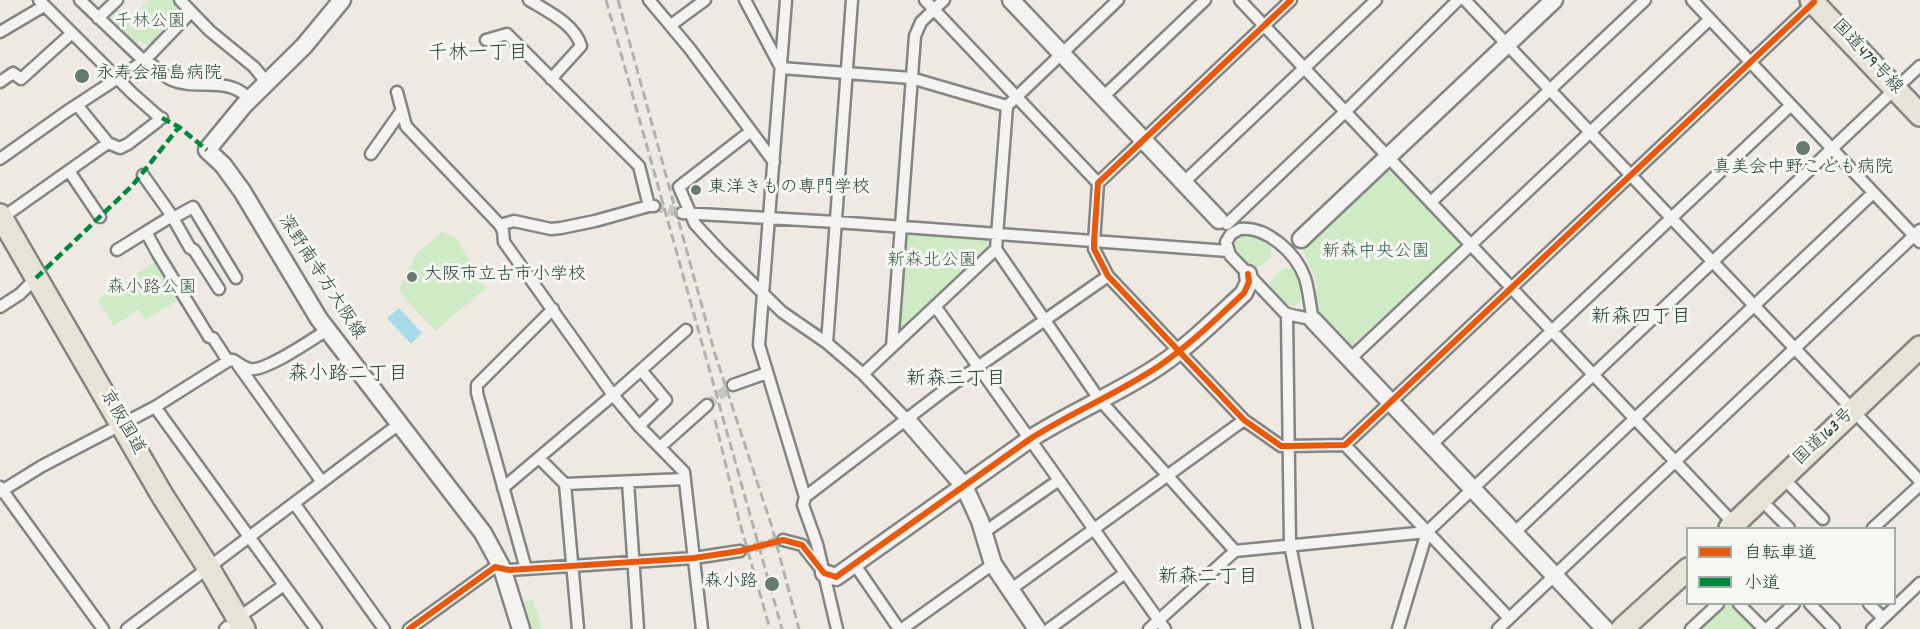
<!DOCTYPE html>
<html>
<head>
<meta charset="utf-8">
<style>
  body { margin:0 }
  #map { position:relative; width:1920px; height:629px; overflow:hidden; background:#eeeae3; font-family:Dekko,"Klee One",sans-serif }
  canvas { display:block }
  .legend { position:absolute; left:1686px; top:527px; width:210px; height:78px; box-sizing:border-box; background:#f6f6f2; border:2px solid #a0aca6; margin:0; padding:8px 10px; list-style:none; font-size:18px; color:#1f3d34 }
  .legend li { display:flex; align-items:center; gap:12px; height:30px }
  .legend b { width:30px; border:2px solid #a0aca6 }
</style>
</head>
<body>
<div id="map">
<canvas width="1920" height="629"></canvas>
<ul class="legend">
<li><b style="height:8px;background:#e8590c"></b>自転車道</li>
<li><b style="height:8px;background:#00873e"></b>小道</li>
</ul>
</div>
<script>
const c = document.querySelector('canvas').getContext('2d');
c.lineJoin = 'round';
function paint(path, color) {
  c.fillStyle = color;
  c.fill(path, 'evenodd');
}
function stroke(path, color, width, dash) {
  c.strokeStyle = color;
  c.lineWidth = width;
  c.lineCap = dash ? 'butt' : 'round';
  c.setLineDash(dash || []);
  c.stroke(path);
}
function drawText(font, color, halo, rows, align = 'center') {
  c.font = font + ' Dekko,"Klee One",sans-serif';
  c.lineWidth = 6;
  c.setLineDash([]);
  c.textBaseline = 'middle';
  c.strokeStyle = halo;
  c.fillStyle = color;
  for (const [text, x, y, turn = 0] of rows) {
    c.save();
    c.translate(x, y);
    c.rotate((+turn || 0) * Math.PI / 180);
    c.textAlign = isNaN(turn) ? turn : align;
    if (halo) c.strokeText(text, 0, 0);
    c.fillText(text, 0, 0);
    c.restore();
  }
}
paint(new Path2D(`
  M149,0H176L186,11L151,49L140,40L133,47L102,18L115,5L129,18Z
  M1384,170H1393L1461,243V249L1353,351L1318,312L1315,302L1317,288L1314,275L1303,252L1305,247Z
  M442,232L456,238L486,288L435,331L403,296L399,288L417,253Z
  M908,233L987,239L989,248L902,331L898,328L904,238Z
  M1244,235L1261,239L1271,247V256C1268,260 1262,267 1256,268C1245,269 1232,249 1234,240Z
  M155,262L160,263L181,298L146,320L139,309L114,326L97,300Z
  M1285,268C1300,268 1302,288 1301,300L1295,306C1284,306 1273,294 1270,284L1275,275Z
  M533,600L541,629H527L519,604Z
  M1722,604H1735L1759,629H1696Z`), '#ceebc6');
paint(new Path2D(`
  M399,308L422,333L411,344L387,318Z`), '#a9daea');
stroke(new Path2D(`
  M654,206L682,213
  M707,405L733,385
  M740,551L783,540`), '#c5c7c0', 10, [10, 5]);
const street = new Path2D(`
  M39,0L132,93L159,117L162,118
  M80,0L144,61
  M180,0L210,31L254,67L267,83
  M529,0C547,11 575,24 581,46L551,79
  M649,0L690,49L774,162
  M745,0L781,68L911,78L1007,106
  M786,0L759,345L805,497L803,505L817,544L837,629
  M925,0L1098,183
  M1118,0L1007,106L996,249L1099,399L1235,551
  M1240,0L1736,526
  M1291,0L1098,183L1094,242V249L1108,276L1244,420L1281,446H1288L1345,445L1814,2
  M1465,0L1854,411
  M1692,0L1920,242
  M98,18L117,0
  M671,25L705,0
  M0,32L44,6
  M486,40L507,34L639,166L649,206
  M146,60C154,66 163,76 172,80C199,91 226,75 250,99
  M1905,80L1920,66
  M0,82L13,73L21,79L72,33
  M397,92L406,126L500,225L503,231L504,242L613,395L639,426L684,472L702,629
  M1103,97L1205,0
  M77,105L108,143L120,148L128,144L158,121L159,117
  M751,131L679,187L695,224L720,251L782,312L827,343L863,374L907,420
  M371,154L402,110
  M0,159L66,112L144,61L191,12
  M69,171L100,217
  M143,175L172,216L146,232L158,254L209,337L213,338L228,361
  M1183,183L1376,0
  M1431,202L1645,0
  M682,213L836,222L1228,251
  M172,216L173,218L193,207L236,278
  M2,218L108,143
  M173,218L190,248L194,250L219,289
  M1227,224L1345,112L1458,0
  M500,225L514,221L551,229L561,228L595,221L649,206H654
  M1240,229C1267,226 1296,253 1305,278C1309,290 1310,307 1313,320C1305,317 1289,316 1284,312L1230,255L1226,242L1231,234Z
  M117,250L146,232
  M935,306L1165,629
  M0,307L20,294L36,278
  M1287,315L1290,545L1307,629
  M827,343L852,0
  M892,347L915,36L921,22L944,0
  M1350,359L1710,19
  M238,365L322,482
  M863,374L996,249
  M733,385L767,373
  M155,407L316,629
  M1861,419L1920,481
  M639,426L666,400L641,370
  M1345,445L1509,618
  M1431,445L1791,105
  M660,447L707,405
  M539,458L565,484L578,629
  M628,482L638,629
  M565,484L685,479
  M1791,486L1823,519
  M0,487L103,629
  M503,488L613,395L686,330
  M0,492L42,466L155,407L228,361L233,360C238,363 244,368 250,369C265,372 313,339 327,330
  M805,497L946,389L1108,276
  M294,503L384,629
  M1769,508L1789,528
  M1873,528L1920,485
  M983,533L1059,480
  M1514,533L1873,193
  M783,540L802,545L820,568
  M855,565L899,629
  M526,569L477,393V385L553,309
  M1010,590L1244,420
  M1739,604L1764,629
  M1810,604L1834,629
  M1869,604L1883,618
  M238,618L284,585
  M127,629L399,424
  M225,629L227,627
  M409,629L495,567L509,570L694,558L740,551
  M902,629L993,564
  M1049,629L1125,573
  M1149,629L1235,551L1427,532
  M1398,629L1427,532L1895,89
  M1498,629L1920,230
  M1691,629L1718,604
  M1767,629L1794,604
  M1872,629L1920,583`);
const secondary = new Path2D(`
  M342,0L304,46L244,105L207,150L223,165L242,191L319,319L483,533L502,568L521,629
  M1011,0L1219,220
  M1301,239L1554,0
  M1313,320L1605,629
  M907,420L964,486L980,521L993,564L1037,629
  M824,573L836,577L1030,439C1072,412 1119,393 1159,366C1190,345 1217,318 1244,293L1249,282L1248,274`);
const highway = new Path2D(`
  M1811,0L1920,115
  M0,215L162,495L208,567L244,629
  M1730,528L1920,347
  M1622,629L1688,569`);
stroke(street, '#828581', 15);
stroke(secondary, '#828581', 21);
stroke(highway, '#828581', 26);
stroke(street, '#f4f3f1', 10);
stroke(secondary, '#f4f3f1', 16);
stroke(highway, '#e7e4d7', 21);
stroke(new Path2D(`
  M606,0L782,629
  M618,0L715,354L772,527L799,629
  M715,420L739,520L770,629`), '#afb2af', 3, [9, 4.5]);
stroke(new Path2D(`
  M162,118L179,127L207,150
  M36,278L132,186L179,127`), '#00873e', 4.5, [9, 4.5]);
stroke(new Path2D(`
  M1291,0L1098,183L1094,242V249L1108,276L1244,420L1281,446H1288L1345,445L1814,2
  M409,629L495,567L509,570L694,558L740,551L783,540L802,545L824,573L836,577L1030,439C1072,412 1119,393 1159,366C1190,345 1217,318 1244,293L1249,282L1248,274`), '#e8590c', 6);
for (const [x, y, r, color] of [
  [82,76,8,"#677a71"],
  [1803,148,8,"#677a71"],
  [696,190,6,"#677a71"],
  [412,277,6,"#677a71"],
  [772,584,8,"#677a71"]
]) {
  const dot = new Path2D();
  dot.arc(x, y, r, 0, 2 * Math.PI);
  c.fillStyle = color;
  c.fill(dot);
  stroke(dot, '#f6f6f2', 2);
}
drawText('18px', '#3d604d', '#f6f6f2', [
  ["千林公園",150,24],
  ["新森中央公園",1376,254],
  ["新森北公園",932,263],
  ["森小路公園",152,290]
]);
drawText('18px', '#1f3d34', '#f6f6f2', [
  ["国道479号線",1866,58,47],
  ["深野南寺方大阪線",320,278,57],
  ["京阪国道",121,423,60],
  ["国道163号",1825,438,-43]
]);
drawText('18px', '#1f3d34', '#f6f6f2', [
  ["永寿会福島病院",96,76],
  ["真美会中野こども病院",1803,170,"center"],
  ["東洋きもの専門学校",708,190],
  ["大阪市立古市小学校",424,277],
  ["森小路",758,584,"right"]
], 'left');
drawText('20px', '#1f3d34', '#f6f6f2', [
  ["千林一丁目",478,55],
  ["新森四丁目",1641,319],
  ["森小路二丁目",348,376],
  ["新森三丁目",956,381],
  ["新森二丁目",1208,579]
]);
</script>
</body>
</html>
